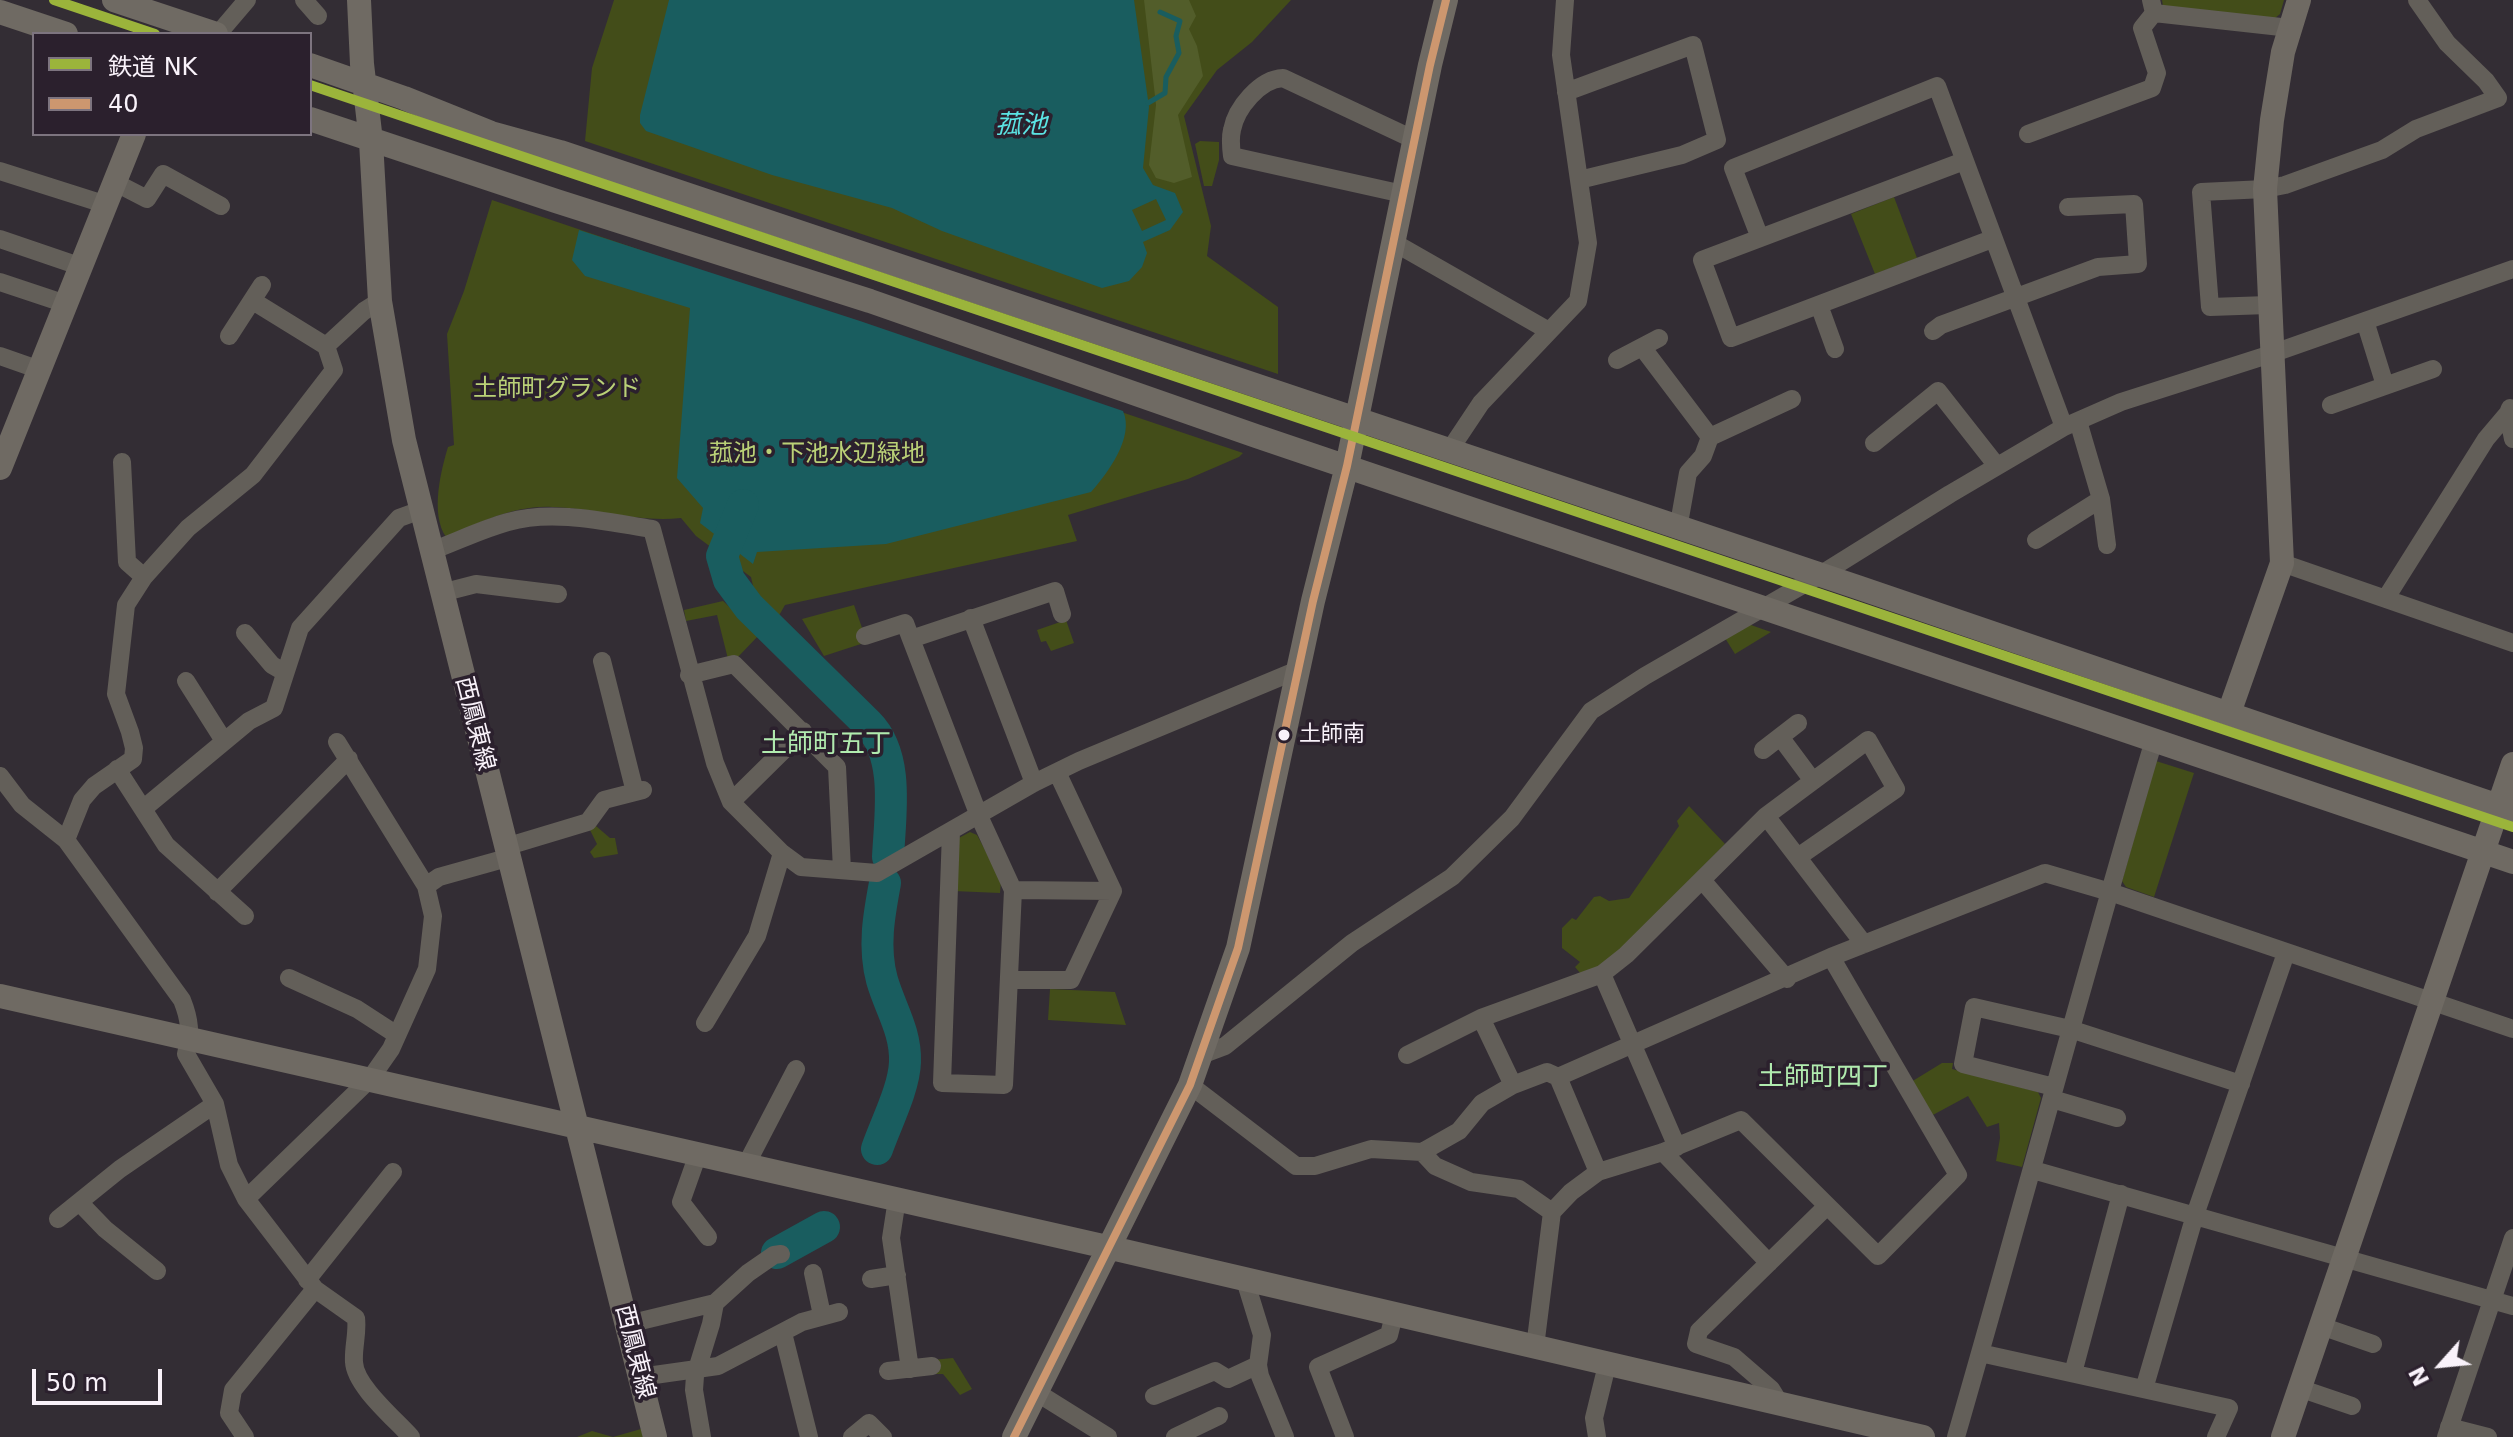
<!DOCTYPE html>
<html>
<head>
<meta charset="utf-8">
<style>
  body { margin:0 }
  #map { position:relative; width:2513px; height:1437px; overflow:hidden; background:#332d34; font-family:"DejaVu Sans","Noto Sans JP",sans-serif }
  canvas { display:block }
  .legend { position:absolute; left:32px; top:32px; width:280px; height:104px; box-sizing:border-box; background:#2b202d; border:2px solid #7d747f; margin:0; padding:10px 14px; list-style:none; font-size:24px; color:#f9f2fa }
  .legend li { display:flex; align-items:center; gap:16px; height:40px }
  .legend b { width:40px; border:2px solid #7d747f }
  .north { position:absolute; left:2401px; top:1325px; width:80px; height:80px; -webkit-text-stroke:6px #2b202d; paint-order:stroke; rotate:243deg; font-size:22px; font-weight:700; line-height:32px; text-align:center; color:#f9f2fa }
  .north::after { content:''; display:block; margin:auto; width:28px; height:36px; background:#f9f2fa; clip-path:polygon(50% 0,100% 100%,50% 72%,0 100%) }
  .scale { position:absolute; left:32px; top:1369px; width:130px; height:36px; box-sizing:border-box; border:4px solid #f9f2fa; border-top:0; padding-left:10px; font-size:24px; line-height:28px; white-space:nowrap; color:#f9f2fa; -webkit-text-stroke:6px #2b202d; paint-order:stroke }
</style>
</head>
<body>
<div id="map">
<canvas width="2513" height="1437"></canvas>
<ul class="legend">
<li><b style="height:10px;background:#9bb43b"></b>鉄道 NK</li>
<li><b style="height:10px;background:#cd976f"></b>40</li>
</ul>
<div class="north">N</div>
<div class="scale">50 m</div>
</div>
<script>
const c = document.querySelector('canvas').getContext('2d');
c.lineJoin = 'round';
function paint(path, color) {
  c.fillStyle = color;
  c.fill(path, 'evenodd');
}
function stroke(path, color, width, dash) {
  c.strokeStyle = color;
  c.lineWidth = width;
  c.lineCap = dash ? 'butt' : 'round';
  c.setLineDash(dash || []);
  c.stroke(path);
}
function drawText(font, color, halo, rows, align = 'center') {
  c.font = font + ' "DejaVu Sans","Noto Sans JP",sans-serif';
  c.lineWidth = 7;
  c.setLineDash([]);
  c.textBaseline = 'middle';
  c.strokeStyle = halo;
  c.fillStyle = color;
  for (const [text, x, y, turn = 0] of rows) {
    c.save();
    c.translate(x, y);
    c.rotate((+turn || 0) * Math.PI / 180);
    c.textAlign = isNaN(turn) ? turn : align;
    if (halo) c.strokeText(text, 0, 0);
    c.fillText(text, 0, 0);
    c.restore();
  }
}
paint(new Path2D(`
  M614,0H1291L1252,42L1217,70L1184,116L1211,226L1207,256L1278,307V374L585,141L592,68Z
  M2162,0H2284L2280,14L2274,19L2163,6Z
  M1200,141L1219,142V160L1212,186H1204L1195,144Z
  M1894,197L1917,258L1875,274L1851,214Z
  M492,200L1243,453L1239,457L1188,479L1068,515L1077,541L785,605L777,619L754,590L751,577L696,536L681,518C638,523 595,508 552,507C514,505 480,523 446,537C430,514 441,470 448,447L454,445L447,334L464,291Z
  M723,601L759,635L737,658L728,659L717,615L686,621L684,610Z
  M854,605L867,642L824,656L802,619Z
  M1066,620L1074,643L1051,651L1046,641L1041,642L1037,630Z
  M1748,624L1771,632L1735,654L1725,638Z
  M2156,761L2194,773L2154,897L2126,887L2122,881Z
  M1689,806L1725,844L1606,965L1581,974L1575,967L1580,962L1562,948V928L1572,918L1576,920L1594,897L1600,896L1609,901L1629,898L1679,826L1677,821Z
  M596,826L610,838H615L618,854L594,858L590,852L597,844L590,830Z
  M970,832L977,835L1001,880L1000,893L953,891L955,840Z
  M1050,989L1115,992L1126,1025L1048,1020Z
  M1942,1063H1953L1952,1069L2038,1092L2041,1098L2022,1167L1996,1161L2000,1138L1999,1123L1987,1127L1968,1096L1931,1116L1911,1082Z
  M953,1358L972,1389L960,1395L943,1374H933L932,1360Z
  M641,1429L643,1437H577L592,1431L613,1437Z`), '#434d19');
paint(new Path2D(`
  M1144,0H1189L1196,16L1189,29L1197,46L1203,76L1178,115L1192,177L1174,183L1156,178L1149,165L1156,105Z`), '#525d2a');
paint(new Path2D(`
  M669,0H1134L1149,107L1143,168L1153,185L1175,193L1183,212L1170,230L1143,242L1147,253L1142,267L1129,281L1102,288L942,231L892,208L772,175L646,131L640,123V115ZM1156,199L1166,220L1142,231L1132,210Z
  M579,230L860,321L1123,411C1135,437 1107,474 1091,492L886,544L757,552L753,564L700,523L703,508L677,478L690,308L585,276L572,260Z`), '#195d5f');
stroke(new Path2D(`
  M1148,103L1165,93L1166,77L1179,53L1176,36L1180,21L1160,12`), '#195d5f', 5);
stroke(new Path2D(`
  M743,505L722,556L729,580L749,607L868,724C900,756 890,815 888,857
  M877,1149C886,1123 904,1089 905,1062C906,1031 890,1008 882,980C873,947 879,915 885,883
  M777,1253L824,1227`), '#195d5f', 32);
stroke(new Path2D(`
  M304,0L318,16
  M2151,0L2154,13L2290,28
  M218,34L247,0
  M1566,92L1693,45L1717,140L1682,155L1579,180
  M2028,134L2152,88L2157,73L2142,28L2154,13
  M1964,161L1702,260L1731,338L1992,239
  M0,171L107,205
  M116,183L147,199L163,174L221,206
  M1403,194L1232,156C1231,148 1230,138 1232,130C1236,108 1260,79 1283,78L1415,140
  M1760,238L1733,168L1937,86L2064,427
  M0,239L82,267
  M1393,242L1549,331
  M0,282L66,304
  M253,301L326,346
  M1819,305L1835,349
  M2268,305L2210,307L2201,192L2265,189L2285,185L2382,150L2416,129L2498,98L2486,81L2447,43L2417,0
  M2365,321L2385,385
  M1933,331L1941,325L2098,267L2138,264L2134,204L2068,207
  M229,336L262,285
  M1642,347L1710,437
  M0,356L40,370
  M1617,360L1659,338
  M2331,405L2433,369
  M2510,408L2508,413L2513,439
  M2078,421L2101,499L2107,545
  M1874,443L1938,391L1997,466
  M1449,451L1481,403L1578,301L1588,243L1561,55L1565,0
  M122,462L127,562L144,577
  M1678,529L1688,473L1703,456L1710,437L1792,399
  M2036,540L2101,499
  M431,551C456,542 482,529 508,522C553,509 607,522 652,529L715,763L731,802L782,853L801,867L877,873L1034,783L1079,761L1300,669
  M2282,563L2513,643
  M441,593L476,584L558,594
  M2386,598L2486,439L2508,413
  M971,618L1034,783
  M245,633L272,665L284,672
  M865,636L905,623L911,639
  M602,661L635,792
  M689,675L734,664L837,767L842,870
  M186,681L224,741
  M1781,738L1813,781
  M1763,750L1798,723
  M117,769L166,845L245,916
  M0,776L22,805L66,840L182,1000C190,1020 191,1033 186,1054L215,1104L229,1165L246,1199L315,1289L356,1318C358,1333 353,1347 354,1362C355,1386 395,1419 411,1437
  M731,802L803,731
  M143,809L249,721L274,708L300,628L399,518L421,510
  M1766,816L1864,944
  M951,832L942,1083L1004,1085L1013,890L979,816L911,639L1055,591L1062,614
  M66,840L82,800L94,786L133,759L134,748L130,732L116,694L126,605L144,577L188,528L253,475L334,370L326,346L364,311L380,301
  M505,847L588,822L604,800L643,790
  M1702,880L1787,979
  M426,886L439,877L507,858
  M1013,890L1113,891
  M217,892L349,759
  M1602,974L1677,1147
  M289,978L357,1009L397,1035
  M1009,980H1071L1113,891L1057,772
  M1481,1018L1513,1085
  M705,1023L757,936L782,853
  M1201,1055L1225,1046L1352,943L1452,877L1512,818L1591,711L1645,676L1820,575L1950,494L2064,427L2121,402L2271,354L2513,269
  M1407,1055L1481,1018L1602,974L1626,955L1766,816L1868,740L1896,789L1798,857
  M1558,1077L1598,1172
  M1190,1085L1296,1166H1315L1371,1149L1422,1152L1459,1131L1482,1103L1513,1085L1547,1072L1558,1077L1831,957L2045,873L2110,892L2513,1029
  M2054,1087L1963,1064L1974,1007L2070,1029L2241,1084
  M2052,1099L2117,1118
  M1422,1152L1435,1166L1471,1182L1519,1189L1552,1212
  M1663,1152L1769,1263
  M698,1154L681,1202L708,1237
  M746,1165L796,1069
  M2033,1170L2513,1306
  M246,1199L370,1079L391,1049L427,969L433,916L426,886L337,742
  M897,1199L891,1238L910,1369
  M79,1202L105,1229L157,1271
  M58,1219L120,1169L215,1104
  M813,1273L822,1315
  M871,1279L897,1275
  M307,1280L393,1172
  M1245,1280L1262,1335L1258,1365L1260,1376L1285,1437
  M628,1324L715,1303
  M2321,1326L2373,1344
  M783,1333L809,1437
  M1535,1347L1552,1212L1571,1192L1598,1172L1663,1152L1741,1120L1878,1256L1958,1175L1831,957
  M1980,1353L2229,1408L2216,1437
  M888,1371L932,1366
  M2073,1373L2121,1194
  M640,1377L718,1366L802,1322L839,1312
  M2299,1388L2352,1406
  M2144,1389L2195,1215L2286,953
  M1036,1392L1108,1437
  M1154,1396L1215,1371L1228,1379L1258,1365
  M1779,1402L1771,1389L1734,1357L1696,1344L1699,1331L1827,1206
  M2449,1427L2488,1437
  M245,1437L229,1413L233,1390L315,1289
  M702,1437L694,1390L695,1376L711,1324L715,1303L748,1273L774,1255L781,1254
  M852,1437L869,1423L883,1437
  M1175,1437L1219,1416
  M1345,1437L1318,1367L1389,1335L1394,1315
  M1597,1437L1594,1418L1607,1365
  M1956,1437C2023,1205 2085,972 2154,740
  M2446,1437L2513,1238`), '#635f59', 18);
stroke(new Path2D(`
  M114,0L216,34
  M359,0L362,64L371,141L380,301L404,440L655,1437
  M0,12L66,34
  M310,65L404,98L491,133L560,152L1857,587L2513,811
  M310,119L556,201L870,301L1256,436L2513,862
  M0,468L134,134
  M2229,713L2282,563L2265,189L2272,120L2283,52L2299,0
  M0,996L1107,1247L1923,1437
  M1014,1437L1190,1085L1238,948L1313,601L1347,466L1430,65L1446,0
  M2283,1437L2513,764`), '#6f6a63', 24);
stroke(new Path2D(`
  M1014,1437L1190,1085L1238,948L1313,601L1347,466L1430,65L1446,0`), '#cd976f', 8);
stroke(new Path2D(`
  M54,0L155,34
  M310,85L2513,827`), '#9bb43b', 10);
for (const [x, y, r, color] of [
  [1284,735,7,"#f9f2fa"]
]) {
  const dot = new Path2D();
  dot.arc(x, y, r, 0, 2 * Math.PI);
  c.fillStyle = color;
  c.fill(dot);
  stroke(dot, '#2b202d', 3);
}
drawText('22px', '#f9f2fa', '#2b202d', [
  ["土師南",1299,735]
], 'left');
drawText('24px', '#bad177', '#2b202d', [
  ["土師町グランド",557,390],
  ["菰池・下池水辺緑地",817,455]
]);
drawText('24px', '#f9f2fa', '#2b202d', [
  ["西鳳東線",474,724,76],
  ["西鳳東線",634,1352,76]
]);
drawText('italic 26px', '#5be4e4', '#2b202d', [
  ["菰池",1021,126]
]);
drawText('26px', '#b1ebaf', '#2b202d', [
  ["土師町五丁",826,745],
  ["土師町四丁",1823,1078]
]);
</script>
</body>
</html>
